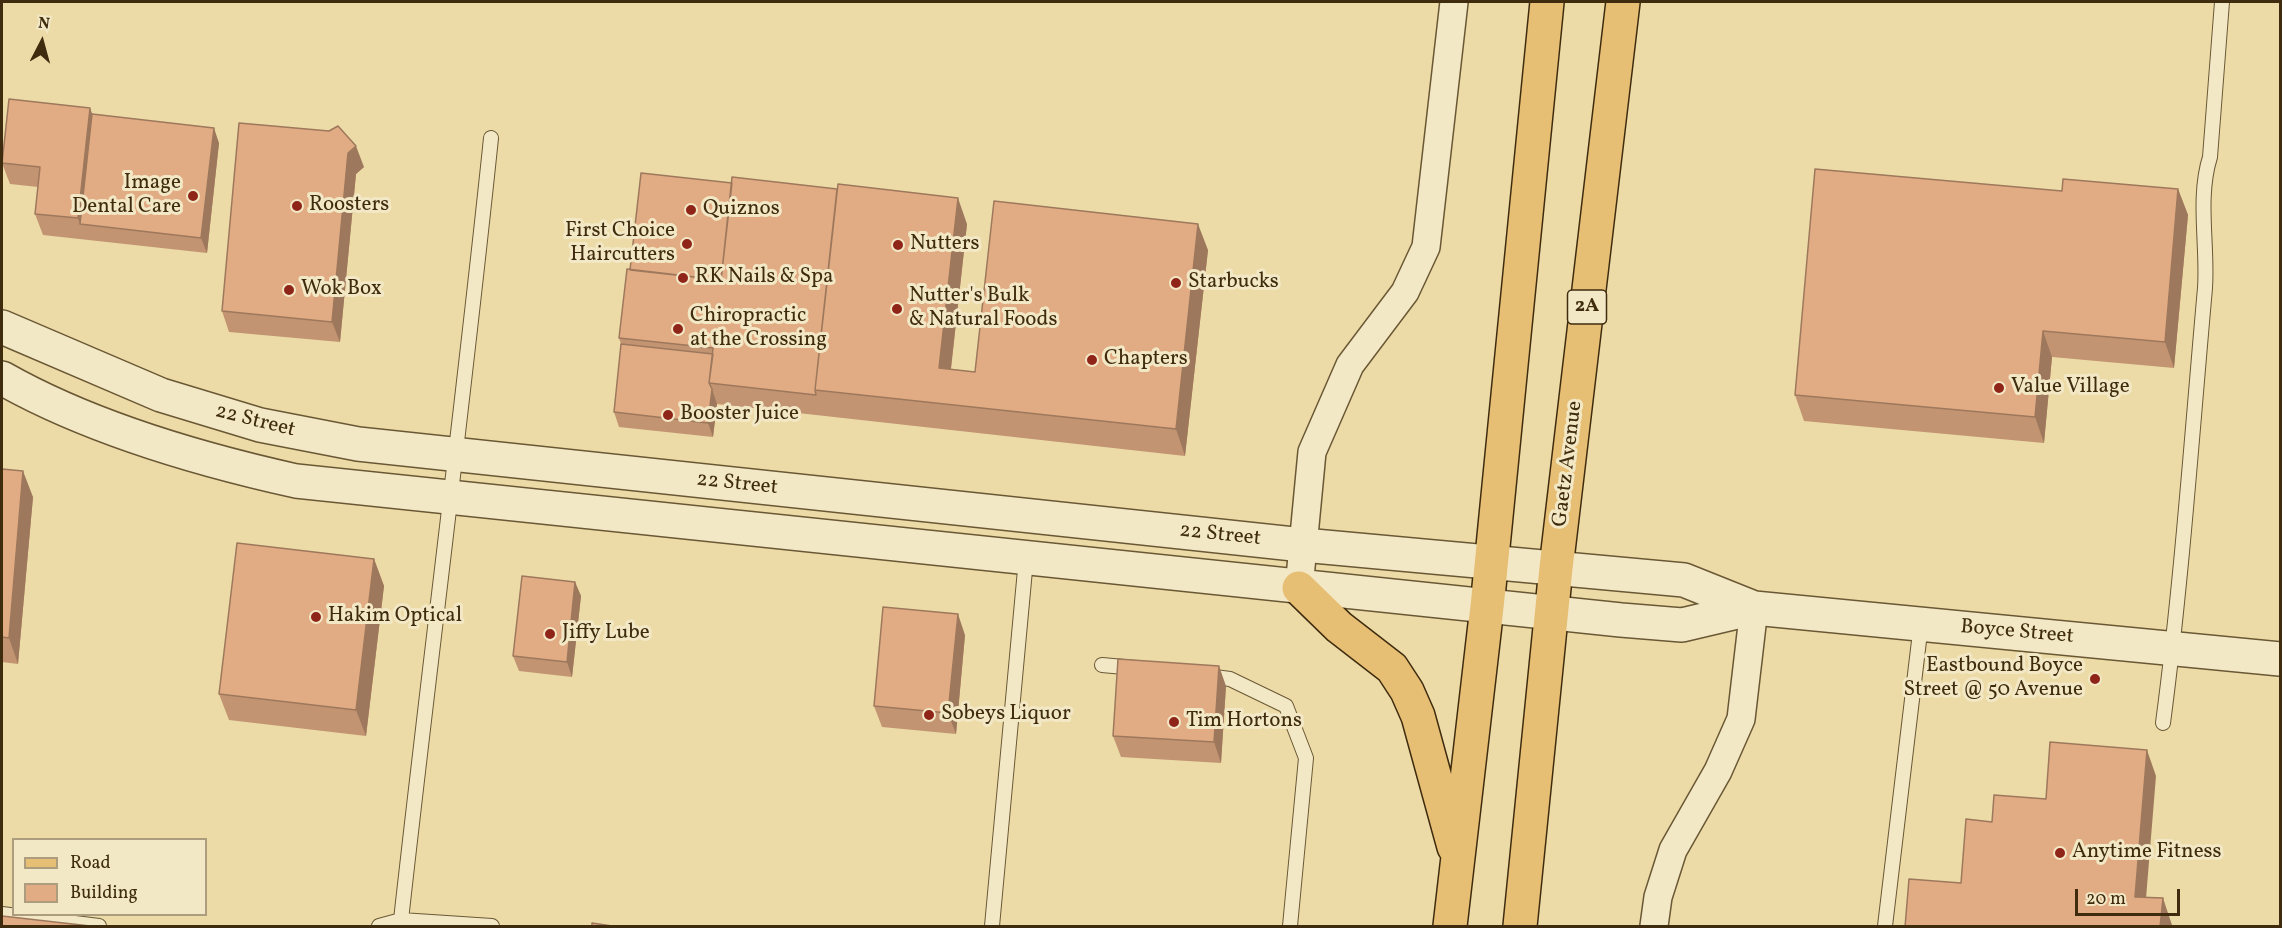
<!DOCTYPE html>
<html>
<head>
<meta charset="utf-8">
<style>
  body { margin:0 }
  #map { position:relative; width:2282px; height:928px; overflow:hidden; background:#ecdba7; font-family:Vollkorn,serif }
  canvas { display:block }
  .frame { position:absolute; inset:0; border:3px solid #3f2c0f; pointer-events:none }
  .legend { position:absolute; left:12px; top:838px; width:195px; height:78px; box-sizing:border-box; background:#f3e8c6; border:2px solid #ab9d7d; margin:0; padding:8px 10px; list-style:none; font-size:18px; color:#3f2c0f }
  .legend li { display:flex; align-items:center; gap:12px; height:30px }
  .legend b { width:30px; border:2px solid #ab9d7d }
  .north { position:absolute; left:12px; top:12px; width:60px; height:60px; -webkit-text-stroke:4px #f3e8c6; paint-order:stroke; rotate:6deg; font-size:16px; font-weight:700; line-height:24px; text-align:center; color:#3f2c0f }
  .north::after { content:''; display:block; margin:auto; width:21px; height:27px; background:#3f2c0f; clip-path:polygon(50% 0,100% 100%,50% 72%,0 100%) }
  .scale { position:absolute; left:2075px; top:889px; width:105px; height:27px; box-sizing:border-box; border:3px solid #3f2c0f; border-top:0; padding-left:8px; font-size:18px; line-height:21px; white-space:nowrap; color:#3f2c0f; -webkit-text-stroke:4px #f3e8c6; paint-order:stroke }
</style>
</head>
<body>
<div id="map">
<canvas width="2282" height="928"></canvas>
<div class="frame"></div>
<ul class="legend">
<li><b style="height:8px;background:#e6be74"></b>Road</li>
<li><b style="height:16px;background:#e1ac84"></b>Building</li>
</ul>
<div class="north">N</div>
<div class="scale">20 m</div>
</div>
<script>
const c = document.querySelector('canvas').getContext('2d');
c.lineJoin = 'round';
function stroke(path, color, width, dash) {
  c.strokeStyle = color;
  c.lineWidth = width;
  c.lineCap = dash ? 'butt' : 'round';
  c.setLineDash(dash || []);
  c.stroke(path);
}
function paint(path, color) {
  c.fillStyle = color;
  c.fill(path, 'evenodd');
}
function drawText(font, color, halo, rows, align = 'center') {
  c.font = font + ' Vollkorn,serif';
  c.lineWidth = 6;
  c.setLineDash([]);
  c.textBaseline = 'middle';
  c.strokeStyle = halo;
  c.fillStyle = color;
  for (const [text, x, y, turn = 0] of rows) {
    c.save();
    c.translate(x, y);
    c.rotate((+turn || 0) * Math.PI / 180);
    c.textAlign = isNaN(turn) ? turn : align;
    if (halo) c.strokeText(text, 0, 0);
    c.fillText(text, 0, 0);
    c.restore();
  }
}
const service = new Path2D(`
  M1102,665L1135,668
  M1207,676L1230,679L1286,706L1306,758L1290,926
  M2163,723C2182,579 2192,433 2205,288C2208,246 2197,198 2210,157L2222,2
  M2,914L99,926
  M401,920C430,659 464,399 491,138
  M379,926L401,920L492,926
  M992,926L1026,559
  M1885,926L1921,624`);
const minor = new Path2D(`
  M1299,588L1312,452L1350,365L1405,292L1426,247L1454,2
  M1654,926L1658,897L1673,850L1718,771L1741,719L1754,608`);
const tertiary = new Path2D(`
  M2,327L161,395L260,425L358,444L1303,545L1684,580L1754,608L2280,659
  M2,378C90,428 197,459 296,481L1621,620L1682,625L1754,608`);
const primary = new Path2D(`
  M1299,588L1339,627L1392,668L1407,691L1418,716L1454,847
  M1450,926L1487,607L1547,2
  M1520,926L1556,568L1623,2`);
stroke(service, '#6a5835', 16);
stroke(minor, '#6a5835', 30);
stroke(tertiary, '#6a5835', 36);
stroke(primary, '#3f2c0f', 36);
stroke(service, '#f3e8c6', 14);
stroke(minor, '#f3e8c6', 27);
stroke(tertiary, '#f3e8c6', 33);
stroke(primary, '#e6be74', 33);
paint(new Path2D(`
  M92,114L219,143L207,253L43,235L35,214L38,187L10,184L2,163Z
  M239,123L364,167L356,174L340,342L229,332L222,311Z
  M2178,189L2188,215L2174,368L2052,357L2044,443L1804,421L1795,395L2062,191Z
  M967,224L951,369L975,372L1208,250L1185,456L717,404L713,437L619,427L614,412L621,344L619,338L630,270Z
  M2,469L33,497L18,664L2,662Z
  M374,559L384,586L366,736L229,720L219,694Z
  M575,582L581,596L572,677L519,671L513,656Z
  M965,635L956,734L882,727L874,706Z
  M1226,686L1221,763L1121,757L1113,736Z`), '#c29472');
paint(new Path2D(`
  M90,108L98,129L80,224L78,218Z
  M214,128L219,143L207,253L201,238Z
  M356,146L364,167L356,174L340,342L332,322L348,153Z
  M2178,189L2188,215L2174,368L2165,342Z
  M958,198L967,224L948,394L939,368Z
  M1198,224L1208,250L1185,456L1176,429Z
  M2043,331L2052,357L2044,443L2035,417Z
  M712,389L717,404L713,437L708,423Z
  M23,471L33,497L18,664L9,638Z
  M374,559L384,586L366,736L356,710Z
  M575,582L581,596L572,677L567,662Z
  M958,614L965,635L956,734L948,713Z
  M1219,666L1226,686L1221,763L1214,742Z
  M2147,750L2156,776L2144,923L2135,897Z
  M2163,898L2172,925V927H2160Z`), '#9e785c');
const building = new Path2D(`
  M9,99L90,108L78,218L35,214L40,167L2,163Z
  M92,114L214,128L201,238L80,224Z
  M239,123L329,131L338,126L356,146L348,153L332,322L222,311Z
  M1815,169L2062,191L2063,179L2178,189L2165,342L2043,331L2035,417L1795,395Z
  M641,173L732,183L721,280L630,270Z
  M732,177L837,189L815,390L816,395L709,383L713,348L619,338L627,269L721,280Z
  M838,184L958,198L939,368L975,372L994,201L1198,224L1176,429L815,390Z
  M621,344L713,354L709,383L712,389L708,423L614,412Z
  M2,469L23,471L9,638L2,637Z
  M237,543L374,559L356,710L219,694Z
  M522,576L575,582L567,662L513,656Z
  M883,607L958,614L948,713L874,706Z
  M1118,659L1219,666L1214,742L1113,736Z
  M2050,742L2147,750L2135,897L2163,898L2160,927H1905L1909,879L1961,883L1966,819L1992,822L1994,795L2046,799Z
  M2,916L99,927H2Z
  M592,923L619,927H592Z`);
paint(building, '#e1ac84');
stroke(building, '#9e785c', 1.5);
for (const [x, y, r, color] of [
  [193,196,6,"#8f2418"],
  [297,206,6,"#8f2418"],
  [691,210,6,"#8f2418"],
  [687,244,6,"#8f2418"],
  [898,245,6,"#8f2418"],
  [683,278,6,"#8f2418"],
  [1176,283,6,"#8f2418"],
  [289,290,6,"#8f2418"],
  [897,309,6,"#8f2418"],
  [678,329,6,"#8f2418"],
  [1092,360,6,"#8f2418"],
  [1999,388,6,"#8f2418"],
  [668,415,6,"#8f2418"],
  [316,617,6,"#8f2418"],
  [550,634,6,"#8f2418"],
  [2095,679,6,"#8f2418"],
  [929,715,6,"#8f2418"],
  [1174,722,6,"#8f2418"],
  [2060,853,6,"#8f2418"]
]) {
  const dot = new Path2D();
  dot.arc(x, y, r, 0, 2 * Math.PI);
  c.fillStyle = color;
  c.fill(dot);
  stroke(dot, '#f3e8c6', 2);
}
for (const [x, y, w] of [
  [1587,307,39]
]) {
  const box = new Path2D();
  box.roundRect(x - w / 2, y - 17, w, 34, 4.5);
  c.fillStyle = '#f3e8c6';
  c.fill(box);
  stroke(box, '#3f2c0f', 1.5);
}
drawText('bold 20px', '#3f2c0f', null, [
  ["2A",1587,307]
]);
drawText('21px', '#3f2c0f', '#f3e8c6', [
  ["Image",181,184,"right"],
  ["Dental Care",181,208,"right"],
  ["Roosters",309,206],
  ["Quiznos",703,210],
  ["First Choice",675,232,"right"],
  ["Haircutters",675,256,"right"],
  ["Nutters",910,245],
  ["RK Nails & Spa",695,278],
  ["Starbucks",1188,283],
  ["Wok Box",301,290],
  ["Nutter's Bulk",909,297],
  ["& Natural Foods",909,321],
  ["Chiropractic",690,317],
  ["at the Crossing",690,341],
  ["Chapters",1104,360],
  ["Value Village",2011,388],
  ["Booster Juice",680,415],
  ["Hakim Optical",328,617],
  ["Jiffy Lube",562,634],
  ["Eastbound Boyce",2083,667,"right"],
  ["Street @ 50 Avenue",2083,691,"right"],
  ["Sobeys Liquor",941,715],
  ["Tim Hortons",1186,722],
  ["Anytime Fitness",2072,853]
], 'left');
drawText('21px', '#3f2c0f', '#f3e8c6', [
  ["22 Street",255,422,14],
  ["Gaetz Avenue",1569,464,-83],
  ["22 Street",737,485,6],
  ["22 Street",1220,536,6],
  ["Boyce Street",2017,633,5]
]);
</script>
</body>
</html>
